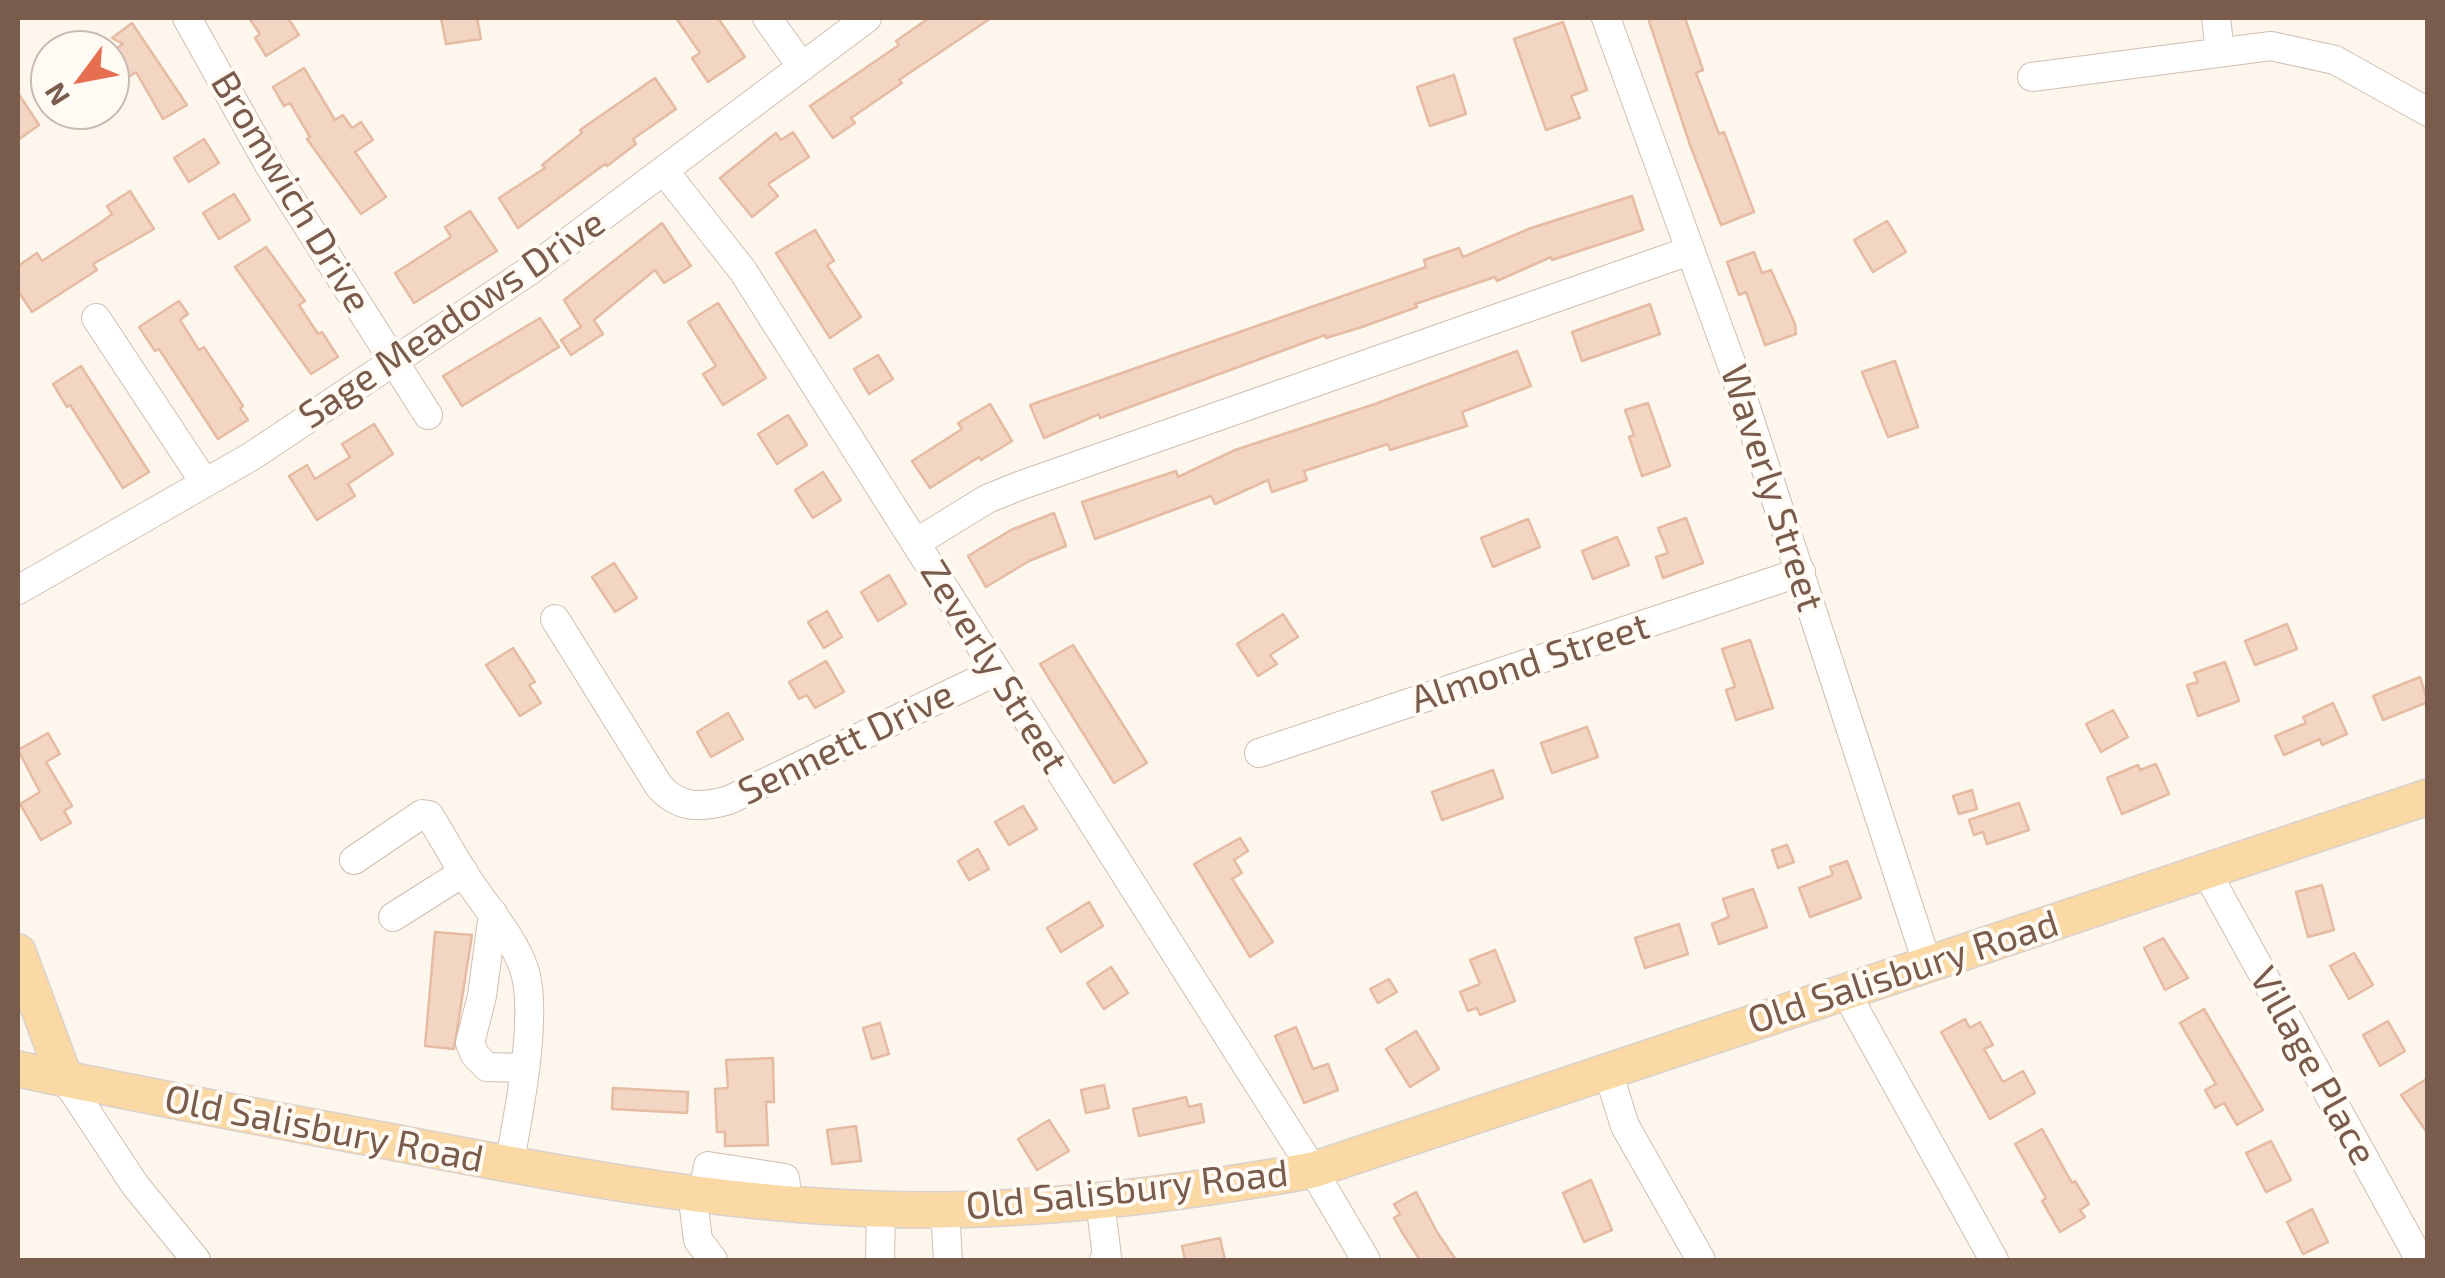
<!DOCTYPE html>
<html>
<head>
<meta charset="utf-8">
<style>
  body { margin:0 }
  #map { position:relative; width:2445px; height:1278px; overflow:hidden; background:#fdf6ec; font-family:"Exo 2",sans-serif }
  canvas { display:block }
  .frame { position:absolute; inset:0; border:20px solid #7a5c4d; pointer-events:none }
  .north { position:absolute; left:30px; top:30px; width:100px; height:100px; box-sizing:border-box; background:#fffaf3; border:2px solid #cabbb1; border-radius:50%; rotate:238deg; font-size:28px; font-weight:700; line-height:40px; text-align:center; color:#7a5c4d }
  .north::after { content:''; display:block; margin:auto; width:35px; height:45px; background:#e76f51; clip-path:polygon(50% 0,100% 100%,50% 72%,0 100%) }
</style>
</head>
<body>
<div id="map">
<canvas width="2445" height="1278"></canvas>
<div class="frame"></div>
<div class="north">N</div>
</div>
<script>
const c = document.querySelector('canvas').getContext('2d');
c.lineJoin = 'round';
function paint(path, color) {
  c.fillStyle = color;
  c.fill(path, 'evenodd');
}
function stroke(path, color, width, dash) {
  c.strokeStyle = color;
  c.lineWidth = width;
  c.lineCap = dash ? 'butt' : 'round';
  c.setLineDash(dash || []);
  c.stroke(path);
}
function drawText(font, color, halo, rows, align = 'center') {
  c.font = font + ' "Exo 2",sans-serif';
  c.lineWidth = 8;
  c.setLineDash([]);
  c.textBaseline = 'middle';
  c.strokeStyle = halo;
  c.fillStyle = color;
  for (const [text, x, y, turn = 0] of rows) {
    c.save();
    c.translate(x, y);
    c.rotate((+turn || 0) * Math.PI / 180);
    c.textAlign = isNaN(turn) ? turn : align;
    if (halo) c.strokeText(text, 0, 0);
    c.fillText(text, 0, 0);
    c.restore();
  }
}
const building = new Path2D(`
  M249,18H288L299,35L266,56L255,38L260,34Z
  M441,18H477L481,39L446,44Z
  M676,18H718L745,57L708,82L692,58L700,53Z
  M929,18H991L899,80L902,83L851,118L855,123L833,138L810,106L899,45L896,41Z
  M1648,18H1685L1703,70L1696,73L1719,134L1724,132L1754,212L1721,225L1690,145Z
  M1563,22L1587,90L1571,96L1580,118L1546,130L1514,39Z
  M132,23L187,105L163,119L136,72L124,80L110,60V53L123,44L112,38Z
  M304,68L335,120L343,115L352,128L361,122L373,140L355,152L386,197L361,214L307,139L310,137L290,103L284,106L273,87Z
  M1454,75L1466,114L1430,126L1417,87Z
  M655,78L676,109L633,139L636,144L607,166L605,164L518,228L499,198L545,168L542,165L582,133L580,130Z
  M18,93L39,125L18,140Z
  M793,132L809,157L768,184L778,196L752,217L720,178L776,133L781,140Z
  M204,139L219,163L189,182L174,158Z
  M130,191L154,229L93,264L97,270L32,312L18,291V266L37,253L42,261L103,221L112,214L107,206Z
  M234,194L250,220L219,239L203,213Z
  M1632,196L1643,230L1552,260L1551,257L1497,281L1495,277L1415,304L1417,307L1362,327L1326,338L1325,335L1100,418L1099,414L1044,438L1030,405L1426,267L1424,260L1459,248L1463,257L1531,228Z
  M470,211L497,251L414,303L395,273L451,237L445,227Z
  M1887,221L1906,252L1873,272L1854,240Z
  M662,223L691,266L664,283L655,270L594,320L603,334L571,355L561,340L581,327L564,300Z
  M815,230L834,261L827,265L861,317L830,338L776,253Z
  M266,247L305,301L299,305L318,334L322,332L338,357L311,374L235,267Z
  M1754,252L1762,273L1771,270L1795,324L1796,334L1765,345L1746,292L1739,295L1727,262Z
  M179,301L188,314L180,320L199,350L204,347L243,406L240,408L248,420L218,439L159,349L155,351L139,327Z
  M718,303L766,378L723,405L703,374L716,366L688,322Z
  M1650,304L1660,334L1582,361L1572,332Z
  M540,318L559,347L462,406L443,376Z
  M1517,351L1531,386L1462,412L1467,426L1390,450L1388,444L1304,471L1307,480L1272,492L1268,480L1215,504L1211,496L1095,539L1082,502L1176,471L1178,477L1235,450L1375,404Z
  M878,355L893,379L869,394L854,369Z
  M1895,361L1918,427L1888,437L1862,372Z
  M81,366L149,472L123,488L70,405L67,407L53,384Z
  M1648,403L1670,466L1642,476L1629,437L1634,435L1625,410Z
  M990,404L1012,441L981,460L979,457L930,488L912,461L962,429L958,423Z
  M788,415L807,445L777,464L758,434Z
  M374,424L393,454L348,484L355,496L317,520L289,476L307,465L315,479L350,457L342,444Z
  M823,472L841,500L813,518L795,490Z
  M1054,513L1066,546L1029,561L986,587L968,556L1011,530Z
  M1686,518L1703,563L1663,578L1656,557L1668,553L1658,528Z
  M1528,519L1540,547L1493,567L1481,538Z
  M1617,537L1629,565L1593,579L1582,551Z
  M614,563L637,598L615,612L592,577Z
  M889,575L906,604L878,621L861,592Z
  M827,611L842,637L824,648L808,622Z
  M1283,614L1298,637L1270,655L1277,664L1258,676L1237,644Z
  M2287,624L2297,649L2255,665L2245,641Z
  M1750,640L1773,708L1736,720L1726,690L1735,687L1722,649Z
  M1073,645L1147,763L1114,783L1040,664Z
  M513,648L535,682L529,685L541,703L520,716L486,665Z
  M826,661L844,692L815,708L807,695L799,699L789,682Z
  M2225,662L2239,701L2198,716L2187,685L2198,682L2194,673Z
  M2420,677L2428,702L2383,720L2373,696Z
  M2333,703L2347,734L2322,745L2320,739L2284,755L2275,736L2306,723L2303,717Z
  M2113,710L2128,737L2101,752L2086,724Z
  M728,713L743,739L711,757L697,732Z
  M1587,727L1598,757L1552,773L1541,743Z
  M48,733L60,754L46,762L72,806L64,811L71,823L41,840L20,804L40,792L18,750Z
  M2156,764L2169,794L2122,814L2107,778L2138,765L2140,770Z
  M1493,770L1503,798L1442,820L1432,792Z
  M1972,790L1977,809L1959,814L1953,796Z
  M2019,803L2029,830L1987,844L1983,832L1974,835L1969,820Z
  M1023,806L1037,829L1009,845L995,822Z
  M1240,838L1248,851L1234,860L1242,873L1232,879L1273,942L1250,957L1194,864Z
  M1787,845L1794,862L1778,868L1772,850Z
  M978,849L989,869L969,880L958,861Z
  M1847,861L1861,898L1810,917L1799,888L1833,875L1830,867Z
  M2322,885L2334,930L2308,937L2296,892Z
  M1753,889L1767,927L1719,944L1712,924L1729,917L1723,899Z
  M1089,902L1103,926L1061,952L1047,928Z
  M1679,924L1688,954L1645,968L1635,938Z
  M435,932L472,935L454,1049L425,1046Z
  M2163,938L2188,978L2165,990L2144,948Z
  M1495,950L1515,1001L1480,1015L1477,1008L1468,1011L1460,992L1480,984L1470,960Z
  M2354,953L2373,985L2349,999L2330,966Z
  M1111,967L1128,993L1104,1009L1087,983Z
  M1389,979L1397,992L1378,1003L1370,989Z
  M2204,1009L2263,1110L2237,1125L2224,1103L2215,1108L2205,1090L2216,1084L2180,1023Z
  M1965,1019L1970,1028L1980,1022L1993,1045L1984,1049L2003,1082L2023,1071L2035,1093L1990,1119L1941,1032Z
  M2388,1021L2405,1051L2380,1066L2363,1035Z
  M880,1023L889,1054L872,1059L863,1028Z
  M1296,1027L1313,1069L1328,1064L1338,1090L1304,1103L1275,1036Z
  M1416,1031L1439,1069L1410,1087L1386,1049Z
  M773,1058L774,1102H766L768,1145L725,1146V1132H717L715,1089L728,1088L726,1060Z
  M2428,1078V1134L2401,1095Z
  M1104,1085L1109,1108L1086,1113L1081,1090Z
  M613,1088L688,1092L687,1113L612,1109Z
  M1186,1097L1189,1107L1201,1104L1204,1122L1139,1136L1133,1109Z
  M1049,1120L1069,1151L1037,1170L1018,1139Z
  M856,1126L861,1161L832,1164L827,1130Z
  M2042,1129L2072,1183L2075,1181L2089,1204L2080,1210L2085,1217L2060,1232L2042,1201L2046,1198L2015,1144Z
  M2271,1141L2291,1180L2266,1192L2246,1153Z
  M1591,1180L1612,1230L1584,1242L1563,1193Z
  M1416,1192L1437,1232L1456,1260H1420L1403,1234L1394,1218L1400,1214L1394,1204Z
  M2312,1209L2328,1242L2303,1254L2287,1222Z
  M1220,1238L1225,1260H1185L1182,1246Z`);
paint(building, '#f3d5c3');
stroke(building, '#e6bba3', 2.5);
const minor = new Path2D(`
  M187,18L269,165L428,415
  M767,18L802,67
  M1606,18L1733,368L1927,963
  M2216,18L2220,52
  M2032,77L2271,46L2335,60L2428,112
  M665,172L743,271L1313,1170L1366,1260
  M96,318L205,483
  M917,542L987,499L1019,486L1689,251
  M18,590L252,456L532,269L867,18
  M555,619L659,786C679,809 701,808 729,800L995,672
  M1259,753L1801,572
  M354,860L422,814L429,815C443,837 455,860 469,881C488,910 510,933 523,966C540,1009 518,1118 509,1165
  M2206,871L2420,1260
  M493,913L482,996L470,1043L475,1055L487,1067L523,1068
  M393,917L464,872
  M1845,991L1994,1260
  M1608,1072L1625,1126L1701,1260
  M65,1079L135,1185L196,1260
  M692,1192L698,1240L713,1260
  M703,1194L708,1166L785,1178L788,1202
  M1100,1201L1107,1257L1104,1260
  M945,1210L948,1260
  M880,1260L881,1208`);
const major = new Path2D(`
  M18,952L65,1079
  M18,1069C138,1095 260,1117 382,1140C566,1176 755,1212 945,1210C1069,1208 1191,1192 1313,1170L2428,797`);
stroke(minor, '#d1beb0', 30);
stroke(major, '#dad1cd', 38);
stroke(minor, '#fff', 28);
stroke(major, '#fbd9a5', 35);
drawText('38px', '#7a5c4d', '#fffaf3', [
  ["Bromwich Drive",291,192,59],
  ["Sage Meadows Drive",452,319,-34],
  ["Waverly Street",1772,488,72],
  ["Almond Street",1530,663,-18],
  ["Zeverly Street",994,667,58],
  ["Sennett Drive",846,743,-26],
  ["Old Salisbury Road",1903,972,-18],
  ["Village Place",2313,1066,61],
  ["Old Salisbury Road",324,1129,11],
  ["Old Salisbury Road",1127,1190,-6]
]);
</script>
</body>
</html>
